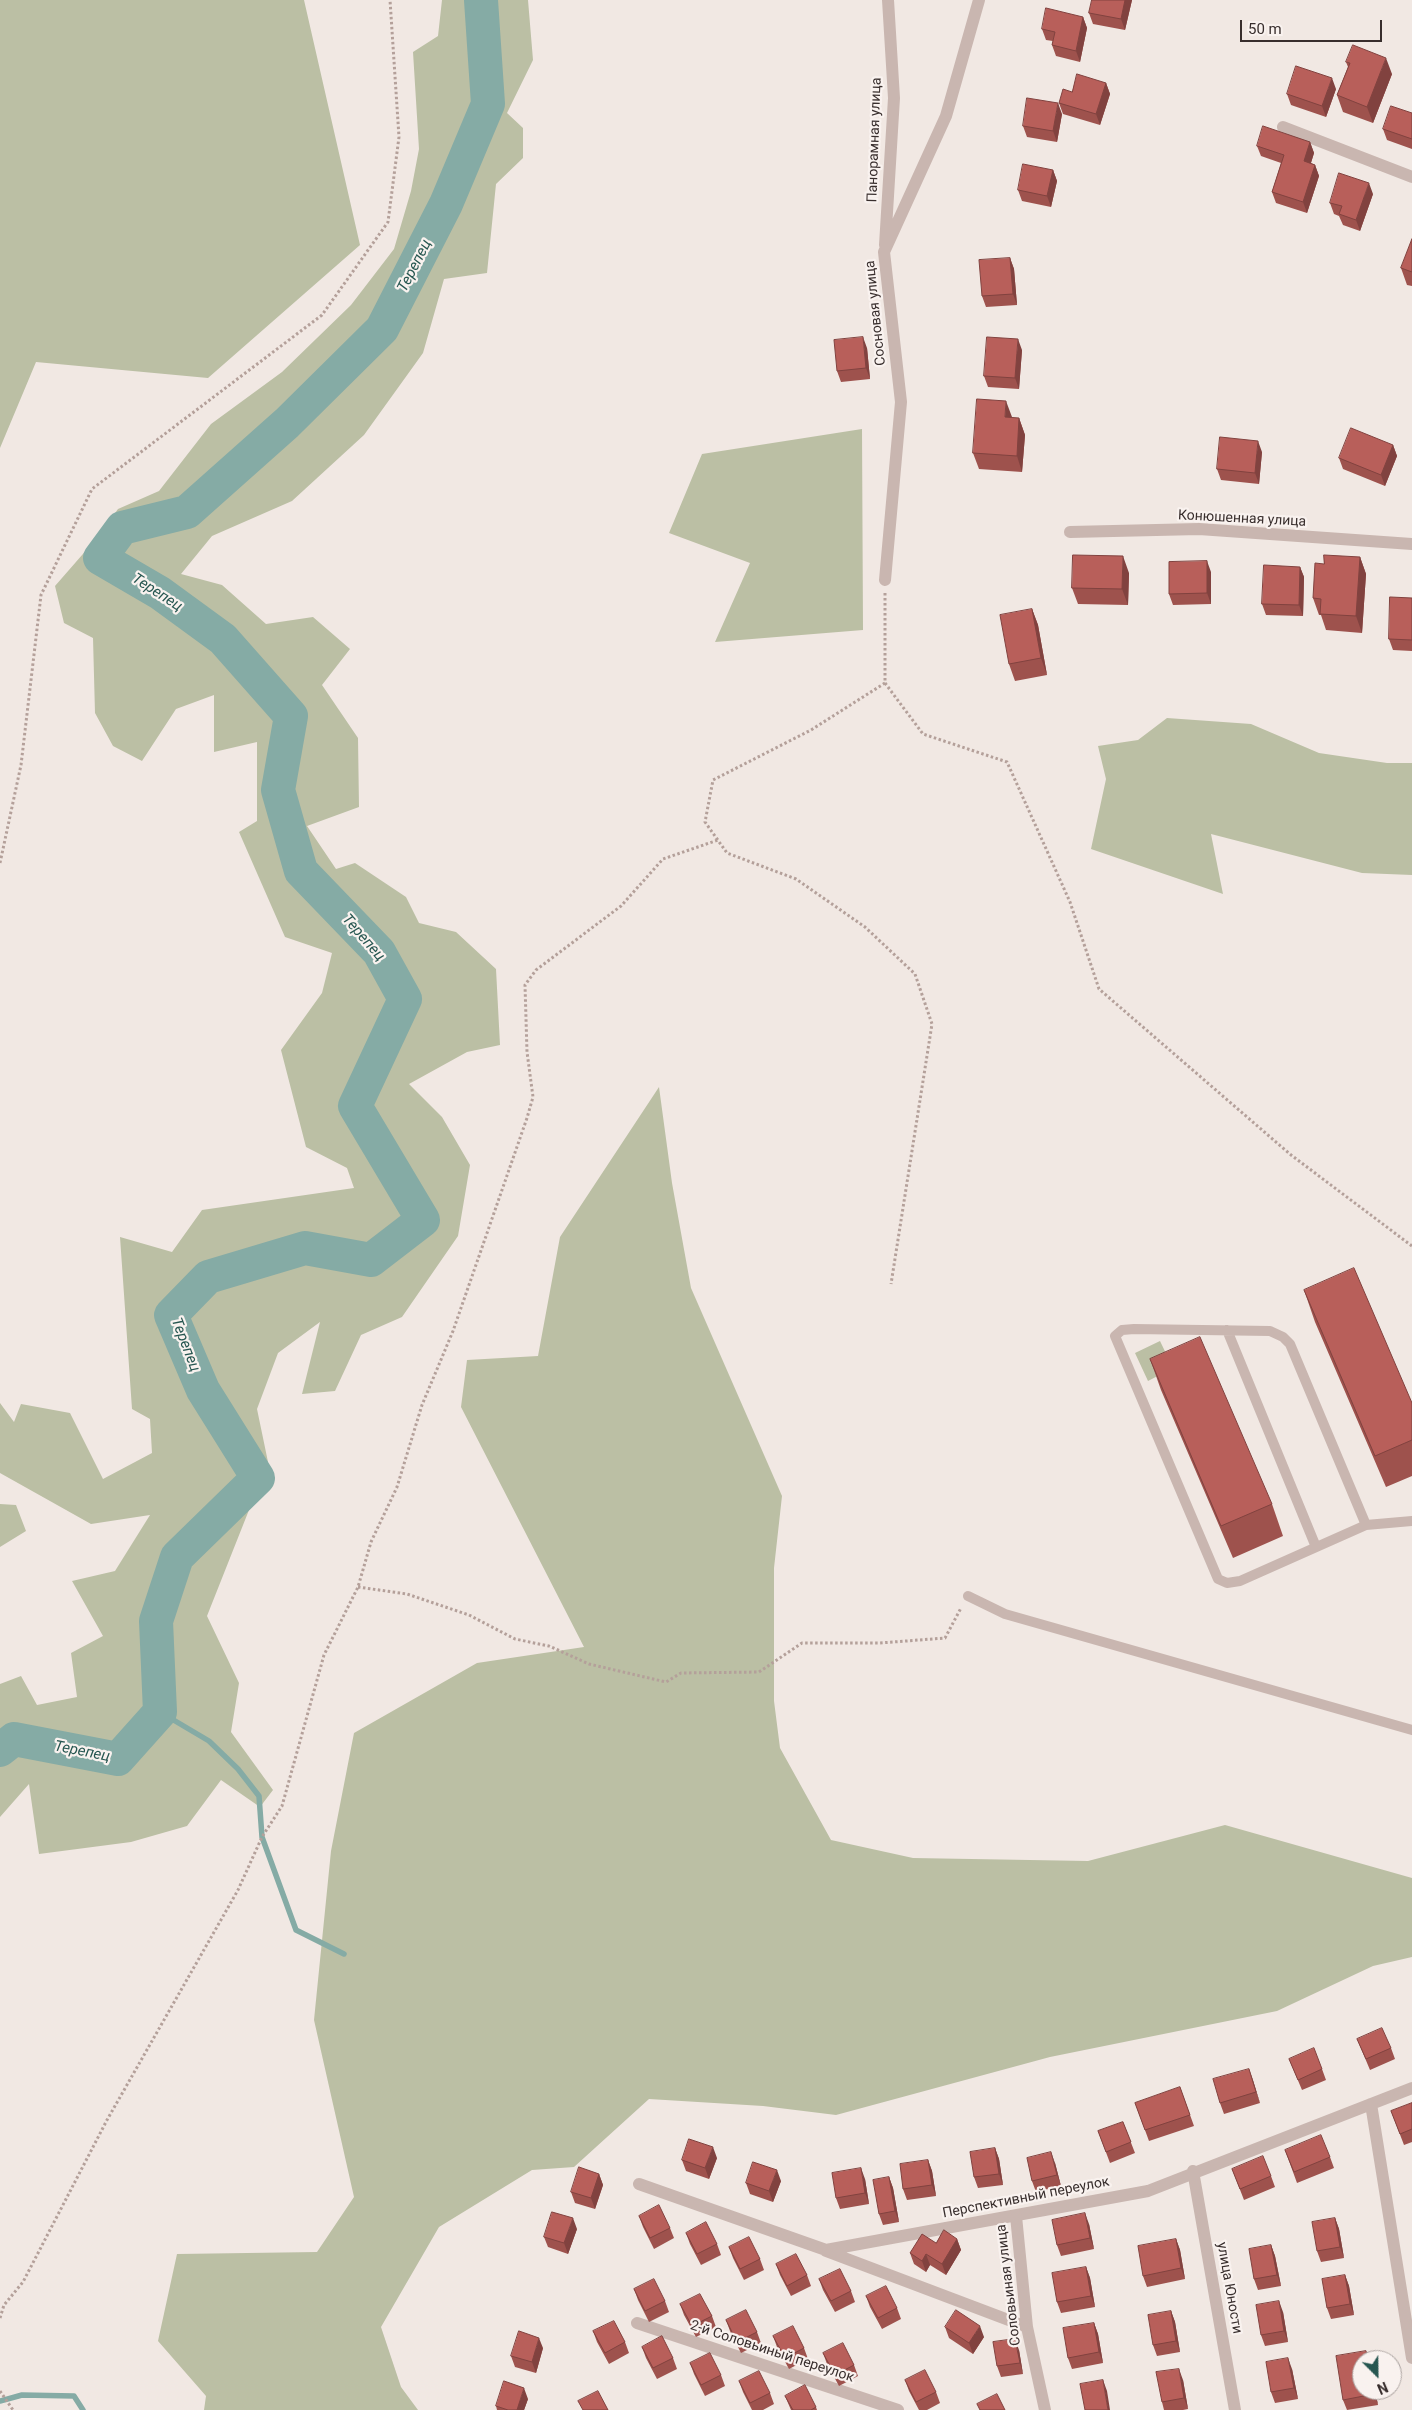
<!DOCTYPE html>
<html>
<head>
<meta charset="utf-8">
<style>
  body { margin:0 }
  #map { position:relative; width:1412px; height:2410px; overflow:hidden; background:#f1e8e3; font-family:Roboto,sans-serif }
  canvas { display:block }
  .north { position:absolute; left:1352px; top:2350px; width:50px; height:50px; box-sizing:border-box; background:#f9f2ef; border:1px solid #aca4a1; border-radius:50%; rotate:157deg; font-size:14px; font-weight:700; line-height:20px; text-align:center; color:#382e2d }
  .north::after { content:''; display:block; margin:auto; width:18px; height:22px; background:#265650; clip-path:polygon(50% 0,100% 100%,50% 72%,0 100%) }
  .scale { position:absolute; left:1240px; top:20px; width:142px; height:22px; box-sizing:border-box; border:2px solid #382e2d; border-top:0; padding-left:6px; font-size:15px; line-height:18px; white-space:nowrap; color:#382e2d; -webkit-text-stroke:4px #f9f2ef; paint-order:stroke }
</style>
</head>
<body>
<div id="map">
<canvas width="1412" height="2410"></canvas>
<div class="north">N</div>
<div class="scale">50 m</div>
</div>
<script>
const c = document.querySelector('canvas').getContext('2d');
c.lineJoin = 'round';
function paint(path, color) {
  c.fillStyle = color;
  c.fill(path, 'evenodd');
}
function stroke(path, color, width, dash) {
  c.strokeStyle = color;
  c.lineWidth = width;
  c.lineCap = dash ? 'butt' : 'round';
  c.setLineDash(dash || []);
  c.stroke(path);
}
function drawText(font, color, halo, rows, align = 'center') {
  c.font = font + ' Roboto,sans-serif';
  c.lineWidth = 4.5;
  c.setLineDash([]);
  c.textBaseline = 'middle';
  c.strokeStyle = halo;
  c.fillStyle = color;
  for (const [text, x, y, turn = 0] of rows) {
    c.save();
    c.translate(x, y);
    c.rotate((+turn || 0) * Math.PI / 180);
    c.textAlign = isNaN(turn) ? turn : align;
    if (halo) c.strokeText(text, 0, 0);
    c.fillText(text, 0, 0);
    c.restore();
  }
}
paint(new Path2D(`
  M0,0H304L360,245L208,378L36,362L0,448Z
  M442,0H528L533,60L507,113L523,128V158L496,184L487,273L444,279L423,353L364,435L292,501L212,536L181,574L222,585L266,624L313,617L350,649L322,685L358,738L359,807L307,826L336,869L355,863L406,897L419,923L456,932L496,969L500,1045L467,1052L409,1084L442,1117L470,1165L458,1236L402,1317L361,1335L335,1391L302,1394L320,1322L278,1353L257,1409L268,1462L207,1616L239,1683L231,1732L273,1790L260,1807L221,1780L187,1826L131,1842L39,1854L29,1784L0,1817V1684L21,1676L37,1705L77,1697L71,1653L103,1636L72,1581L115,1571L150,1515L91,1524L0,1473V1403L14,1422L21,1404L70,1413L103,1479L152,1453L150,1419L132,1409L120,1237L172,1252L202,1210L354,1188L347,1168L306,1147L281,1050L322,993L332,953L285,937L239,832L257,821V742L214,752V695L176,709L142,761L113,746L95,713L93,638L64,623L55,586L96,539L118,509L159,491L211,424L282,372L351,305L394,249L411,191L419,149L413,52L438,36Z
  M862,429L863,630L715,642L750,563L669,533L702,454Z
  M1167,718L1251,724L1319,753L1387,763H1412V875L1362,873L1211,834L1223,894L1091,849L1106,779L1098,746L1138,740Z
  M659,1087L672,1183L691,1288L782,1496L774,1568V1701L780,1748L831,1840L913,1858L1088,1861L1225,1825L1412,1878V1957L1373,1966L1277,2011L1050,2057L836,2115L763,2106L649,2099L574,2167L532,2170L439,2227L381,2327L401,2387L418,2410H204L206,2396L158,2341L177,2254L317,2252L354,2197L314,2020L331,1851L354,1733L477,1663L584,1647L461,1407L467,1360L538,1356L560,1237Z
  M1160,1341L1173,1368L1148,1381L1135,1353Z
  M0,1504L16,1505L26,1531L0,1547Z`), '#bbbfa4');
stroke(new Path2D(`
  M160,1712L209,1741L238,1769L259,1796L262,1837L296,1930L344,1954
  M0,2401L22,2395L74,2396L83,2410`), '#85aba5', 5.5);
stroke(new Path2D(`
  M0,1750L14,1739L118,1759L160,1712L156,1621L177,1557L258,1478L203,1390L171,1315L208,1277L305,1248L371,1260L423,1220L355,1106L405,999L379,952L301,871L278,790L291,716L223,639L160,593L100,558L122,528L187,512L287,423L382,329L446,204L488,104L481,0`), '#85aba5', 34);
stroke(new Path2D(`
  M885,593V683L811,730L713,780L705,822L727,853L796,879L865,927L915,974L932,1024L891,1284
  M885,683L923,734L1007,762L1070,902L1099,989L1291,1155L1412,1246
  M0,863L21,765L41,595L92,489L322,315L388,222L399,137L390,0
  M358,1587L407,1594L469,1615L515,1639L549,1646L589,1664L666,1682L681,1673L759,1672L802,1643H880L945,1638L961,1608
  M0,2318L4,2305L23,2282L107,2120L238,1890L262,1837L282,1806L324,1655L358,1587L371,1542L397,1487L422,1405L453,1331L527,1118L533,1097L527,1052L525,985L536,970L621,906L663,859L718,840
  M0,2391L13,2410`), '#b4a09a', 3, [2.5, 2.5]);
stroke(new Path2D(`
  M1227,1330L1316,1547
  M1366,1525L1290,1344L1283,1337L1270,1331L1134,1329L1122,1330L1115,1336L1218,1579L1227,1583L1240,1581L1366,1525L1412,1521
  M968,1596L1005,1614L1412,1730`), '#c9b6b0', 10);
stroke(new Path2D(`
  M1283,127L1412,177
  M885,245L894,98L888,0
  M1070,532L1199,529L1412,544
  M885,580L901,402L884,252L946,116L979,0
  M1371,2104L1412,2358
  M1193,2171L1235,2410
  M639,2184L826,2250L1148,2191L1412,2088
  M1016,2216L1027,2327L1045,2410
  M826,2251L1027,2327
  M637,2323L898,2410`), '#c9b6b0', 12);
paint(new Path2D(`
  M1092,0H1132L1125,30L1093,24L1089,13Z
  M1083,17L1087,28L1080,62L1056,56L1052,45L1053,41L1046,40L1042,29Z
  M1346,62L1392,74L1373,123L1343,112L1337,95L1348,67Z
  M1106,83L1110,94L1100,125L1063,114L1059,103L1072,92Z
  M1336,89L1326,117L1291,105L1287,94Z
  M1412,113V149L1387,140L1383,129Z
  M1062,114L1057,142L1027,137L1023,126Z
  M1310,142L1314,153L1311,163L1315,165L1319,176L1307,213L1276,203L1272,192L1281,163L1261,156L1257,146Z
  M1053,170L1057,181L1051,207L1022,201L1018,190Z
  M1373,194L1360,231L1343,225L1339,216L1334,214L1330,203Z
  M1412,239V286L1407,285L1401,268Z
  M1010,258L1014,269L1017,305L986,307L982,296Z
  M867,348L870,379L841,382L837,371Z
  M1022,350L1019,389L988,387L984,376Z
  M1012,418H1019L1025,435L1022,472L979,469L973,453Z
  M1393,445L1397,456L1385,486L1343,469L1339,458Z
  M1262,452L1259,484L1221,480L1217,469Z
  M1360,557L1366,574L1362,633L1326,630L1321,615H1319L1313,598L1324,564Z
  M1300,567L1304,577L1303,616L1266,615L1262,604Z
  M1211,572V604L1173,605L1169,594Z
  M1129,573L1128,605L1078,604L1072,588Z
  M1412,598V651L1393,650L1389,639Z
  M1032,609L1038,625L1047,675L1015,681L1009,664Z
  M1304,1290L1412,1403V1476L1386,1487L1315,1322Z
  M1150,1359L1272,1504L1283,1536L1233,1558L1161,1390Z
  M1357,2039L1391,2048L1395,2059L1370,2070Z
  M1289,2059L1322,2069L1326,2080L1302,2090Z
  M1249,2069L1260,2103L1224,2114L1220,2103Z
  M1180,2087L1194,2126L1149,2141L1135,2103Z
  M1412,2103V2142L1404,2145L1391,2111Z
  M1123,2122L1135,2153L1110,2163L1098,2131Z
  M995,2148L999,2159L1003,2185L978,2188L974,2177Z
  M1285,2150L1330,2157L1334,2168L1297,2183Z
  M717,2158L709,2179L686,2171L682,2160Z
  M928,2160L932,2171L936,2196L907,2200L903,2189Z
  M1055,2163L1061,2186L1036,2192L1032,2181Z
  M1232,2169L1271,2176L1275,2187L1244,2200Z
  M599,2174L603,2185L595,2209L575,2203L571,2192Z
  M889,2177L893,2188L899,2222L883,2225L879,2214Z
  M865,2179L869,2204L840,2209L836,2198Z
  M781,2181L773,2202L750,2194L746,2183Z
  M639,2216L670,2228L674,2238L654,2249L643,2227Z
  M1335,2218L1339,2229L1344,2258L1321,2262L1317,2251Z
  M1089,2224L1094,2249L1061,2256L1057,2245Z
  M577,2229L568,2254L548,2247L544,2237Z
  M686,2233L717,2244L721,2255L701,2265L690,2244Z
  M957,2239L961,2250L946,2275L930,2265L926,2272L914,2264L910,2253L936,2243Z
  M1176,2239L1180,2250L1185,2279L1147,2287L1143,2276Z
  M1271,2245L1275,2256L1281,2286L1258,2290L1254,2279Z
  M729,2247L760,2259L764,2270L744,2280L733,2258Z
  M776,2264L807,2275L811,2286L791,2296L780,2275Z
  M1086,2267L1090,2278L1095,2307L1061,2313L1057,2302Z
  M1345,2275L1349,2286L1354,2315L1331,2319L1327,2308Z
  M819,2279L851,2291L855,2302L835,2312L823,2290Z
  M634,2289L665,2301L669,2312L649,2322L638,2300Z
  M866,2296L897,2308L901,2319L882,2329L870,2307Z
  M680,2304L712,2316L716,2327L696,2337L684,2315Z
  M1171,2311L1175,2322L1180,2352L1157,2356L1153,2345Z
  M1283,2312L1288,2342L1265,2346L1261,2335Z
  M726,2320L757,2332L761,2343L741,2353L730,2331Z
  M1094,2323L1098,2334L1103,2363L1072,2369L1068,2358Z
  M945,2327L984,2337L973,2354L949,2338Z
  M593,2331L625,2342L629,2353L609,2364L597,2342Z
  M773,2336L804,2348L808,2359L789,2369L777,2347Z
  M642,2347L673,2358L677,2369L657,2379L646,2358Z
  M543,2348L536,2373L515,2367L511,2356Z
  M1019,2350L1023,2374L1001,2377L997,2366Z
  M823,2353L854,2365L858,2376L839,2386L827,2364Z
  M690,2363L721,2375L725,2386L705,2396L694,2374Z
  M1292,2369L1298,2399L1275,2403L1271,2392Z
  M905,2380L936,2392L940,2403L927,2410H919L909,2391Z
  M1183,2380L1188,2409L1183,2410H1164L1162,2402Z
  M739,2381L770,2393L774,2404L763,2410H752L743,2392Z
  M1362,2390H1375L1378,2405L1347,2410L1343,2400Z
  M785,2396L816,2407L817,2410H791Z
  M528,2399L524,2410H497L496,2406Z`), '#9e524d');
paint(new Path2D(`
  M1125,0H1132L1125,30L1121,19Z
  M1083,17L1087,28L1080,62L1076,51Z
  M1386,58L1392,74L1373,123L1367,107Z
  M1332,78L1336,89L1326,117L1322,106Z
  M1106,83L1110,94L1100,125L1096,114Z
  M1058,103L1062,114L1057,142L1053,131Z
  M1310,142L1314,153L1308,172L1304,161Z
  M1315,165L1319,176L1307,213L1303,202Z
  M1053,170L1057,181L1051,207L1047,196Z
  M1369,183L1373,194L1360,231L1356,220Z
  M1010,258L1014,269L1017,305L1013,294Z
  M863,337L867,348L870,379L866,368Z
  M1018,339L1022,350L1019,389L1015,378Z
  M1006,401L1012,417L1011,434L1005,417Z
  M1019,418L1025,435L1022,472L1017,456Z
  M1258,441L1262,452L1259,484L1255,473Z
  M1393,445L1397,456L1385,486L1381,475Z
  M1123,556L1129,573L1128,605L1122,589Z
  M1360,557L1366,574L1362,633L1356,616Z
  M1207,561L1211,572V604L1207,593Z
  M1300,567L1304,577L1303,616L1299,605Z
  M1032,609L1038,625L1047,675L1041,658Z
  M1249,2069L1253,2080L1260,2103L1256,2092Z
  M713,2147L717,2158L709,2179L705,2168Z
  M995,2148L999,2159L1003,2185L999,2174Z
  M1051,2152L1055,2163L1061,2186L1057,2175Z
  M928,2160L932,2171L936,2196L932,2185Z
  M861,2168L865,2179L869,2204L865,2193Z
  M777,2170L781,2181L773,2202L769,2191Z
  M599,2174L603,2185L595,2209L591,2198Z
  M889,2177L893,2188L899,2222L895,2211Z
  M1085,2213L1089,2224L1094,2249L1090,2238Z
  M573,2218L577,2229L568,2254L564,2243Z
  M1335,2218L1339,2229L1344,2258L1340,2247Z
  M957,2239L961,2250L946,2275L942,2264Z
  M1176,2239L1180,2250L1185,2279L1181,2268Z
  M1271,2245L1275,2256L1281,2286L1277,2275Z
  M926,2254L930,2265L926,2272L922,2261Z
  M1086,2267L1090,2278L1095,2307L1091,2296Z
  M1345,2275L1349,2286L1354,2315L1350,2304Z
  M1279,2301L1283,2312L1288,2342L1284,2331Z
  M1171,2311L1175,2322L1180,2352L1176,2341Z
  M1094,2323L1098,2334L1103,2363L1099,2352Z
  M980,2326L984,2337L973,2354L969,2343Z
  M539,2338L543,2348L536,2373L532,2362Z
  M1015,2339L1019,2350L1023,2374L1020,2363Z
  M1288,2358L1292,2369L1298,2399L1294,2388Z
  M1179,2369L1183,2380L1188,2409L1184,2398Z
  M1103,2380L1107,2391L1110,2410H1108Z
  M524,2388L528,2399L524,2410H517Z
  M1373,2390H1375L1378,2405L1374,2394Z`), '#81423f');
const building = new Path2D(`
  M1092,0H1125L1121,19L1089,13Z
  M1046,8L1083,17L1076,51L1052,45L1055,32L1042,29Z
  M1353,45L1386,58L1367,107L1337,95L1350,63L1346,62Z
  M1296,66L1332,78L1322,106L1287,94Z
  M1077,74L1106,83L1096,114L1059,103L1063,89L1072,92Z
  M1027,98L1058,103L1053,131L1023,126Z
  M1391,106L1412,113V139L1383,129Z
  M1263,126L1310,142L1304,161L1315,165L1303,202L1272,192L1284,155L1257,146Z
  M1023,164L1053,170L1047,196L1018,190Z
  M1339,173L1369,183L1356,220L1339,214L1342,206L1330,203Z
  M1412,239V272L1401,268Z
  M1010,258L1013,294L982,296L979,260Z
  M863,337L866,368L837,371L834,340Z
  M987,337L1018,339L1015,378L984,376Z
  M977,399L1006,401L1005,417L1019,418L1017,456L973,453Z
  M1351,428L1393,445L1381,475L1339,458Z
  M1220,437L1258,441L1255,473L1217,469Z
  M1073,555L1123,556L1122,589L1072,588Z
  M1324,555L1360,557L1356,616L1320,614L1321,599L1313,598L1315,563L1324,564Z
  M1207,561V593L1169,594V562Z
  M1264,565L1300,567L1299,605L1262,604Z
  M1390,597L1412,598V640L1389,639Z
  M1032,609L1041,658L1009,664L1000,615Z
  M1354,1268L1412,1403V1440L1375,1456L1304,1290Z
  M1200,1337L1272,1504L1221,1526L1150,1359Z
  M1382,2028L1391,2048L1366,2059L1357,2039Z
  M1314,2048L1322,2069L1298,2080L1289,2059Z
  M1249,2069L1256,2092L1220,2103L1213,2079Z
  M1180,2087L1190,2115L1145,2130L1135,2103Z
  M1412,2103V2129L1400,2134L1391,2111Z
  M1123,2122L1131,2142L1106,2152L1098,2131Z
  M1321,2135L1330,2157L1294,2172L1285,2150Z
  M689,2139L713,2147L705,2168L682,2160Z
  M995,2148L999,2174L974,2177L970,2152Z
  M1051,2152L1057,2175L1032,2181L1027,2158Z
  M1263,2156L1271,2176L1240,2189L1232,2169Z
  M928,2160L932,2185L903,2189L900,2164Z
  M753,2162L777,2170L769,2191L746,2183Z
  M579,2167L599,2174L591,2198L571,2192Z
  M861,2168L865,2193L836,2198L832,2173Z
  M889,2177L895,2211L879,2214L873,2180Z
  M659,2205L670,2228L650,2238L639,2216Z
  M552,2212L573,2218L564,2243L544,2237Z
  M1085,2213L1090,2238L1057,2245L1052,2220Z
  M1335,2218L1340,2247L1317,2251L1312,2222Z
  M706,2222L717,2244L697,2254L686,2233Z
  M944,2230L957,2239L942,2264L926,2254L922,2261L910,2253L922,2234L936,2243Z
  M749,2237L760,2259L740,2269L729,2247Z
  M1176,2239L1181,2268L1143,2276L1138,2246Z
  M1271,2245L1277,2275L1254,2279L1249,2249Z
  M796,2254L807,2275L787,2286L776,2264Z
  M1086,2267L1091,2296L1057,2302L1052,2273Z
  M840,2269L851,2291L831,2301L819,2279Z
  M1345,2275L1350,2304L1327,2308L1322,2279Z
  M654,2279L665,2301L645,2311L634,2289Z
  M886,2286L897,2308L878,2318L866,2296Z
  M700,2294L712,2316L692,2326L680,2304Z
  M1279,2301L1284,2331L1261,2335L1256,2305Z
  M746,2310L757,2332L737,2342L726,2320Z
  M956,2310L980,2326L969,2343L945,2327Z
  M1171,2311L1176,2341L1153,2345L1148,2315Z
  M614,2321L625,2342L605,2353L593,2331Z
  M1094,2323L1099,2352L1068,2358L1063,2328Z
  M793,2326L804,2348L785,2358L773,2336Z
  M519,2331L539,2338L532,2362L511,2356Z
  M662,2336L673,2358L653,2368L642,2347Z
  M1015,2339L1020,2363L997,2366L993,2342Z
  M843,2343L854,2365L835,2375L823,2353Z
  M1366,2351L1368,2360H1362V2390H1373L1374,2394L1343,2400L1336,2356Z
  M710,2353L721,2375L701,2385L690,2363Z
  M1288,2358L1294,2388L1271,2392L1266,2362Z
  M1179,2369L1184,2398L1162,2402L1156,2372Z
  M925,2370L936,2392L916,2402L905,2380Z
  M759,2371L770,2393L750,2403L739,2381Z
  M1103,2380L1108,2410H1085L1080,2384Z
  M504,2381L524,2388L517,2410H508L496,2406Z
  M805,2385L816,2407L811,2410H793L785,2396Z
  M598,2391L608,2410H583L578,2401Z
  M997,2394L1005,2410H980L977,2404Z`);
paint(building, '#b85f5a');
stroke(building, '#81423f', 1);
drawText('14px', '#382e2d', '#f9f2ef', [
  ["Панорамная улица",875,140,-88],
  ["Сосновая улица",876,313,-96],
  ["Конюшенная улица",1242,519,3],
  ["Перспективный переулок",1026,2198,-11],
  ["Соловьиная улица",1009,2285,-97],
  ["улица Юности",1229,2288,80],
  ["2-й Соловьиный переулок",772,2352,18]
]);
drawText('italic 15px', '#265650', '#f9f2ef', [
  ["Терепец",415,266,-63],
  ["Терепец",157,593,33],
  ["Терепец",363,938,49],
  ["Терепец",185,1345,69],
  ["Терепец",82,1752,11]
]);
</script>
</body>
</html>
